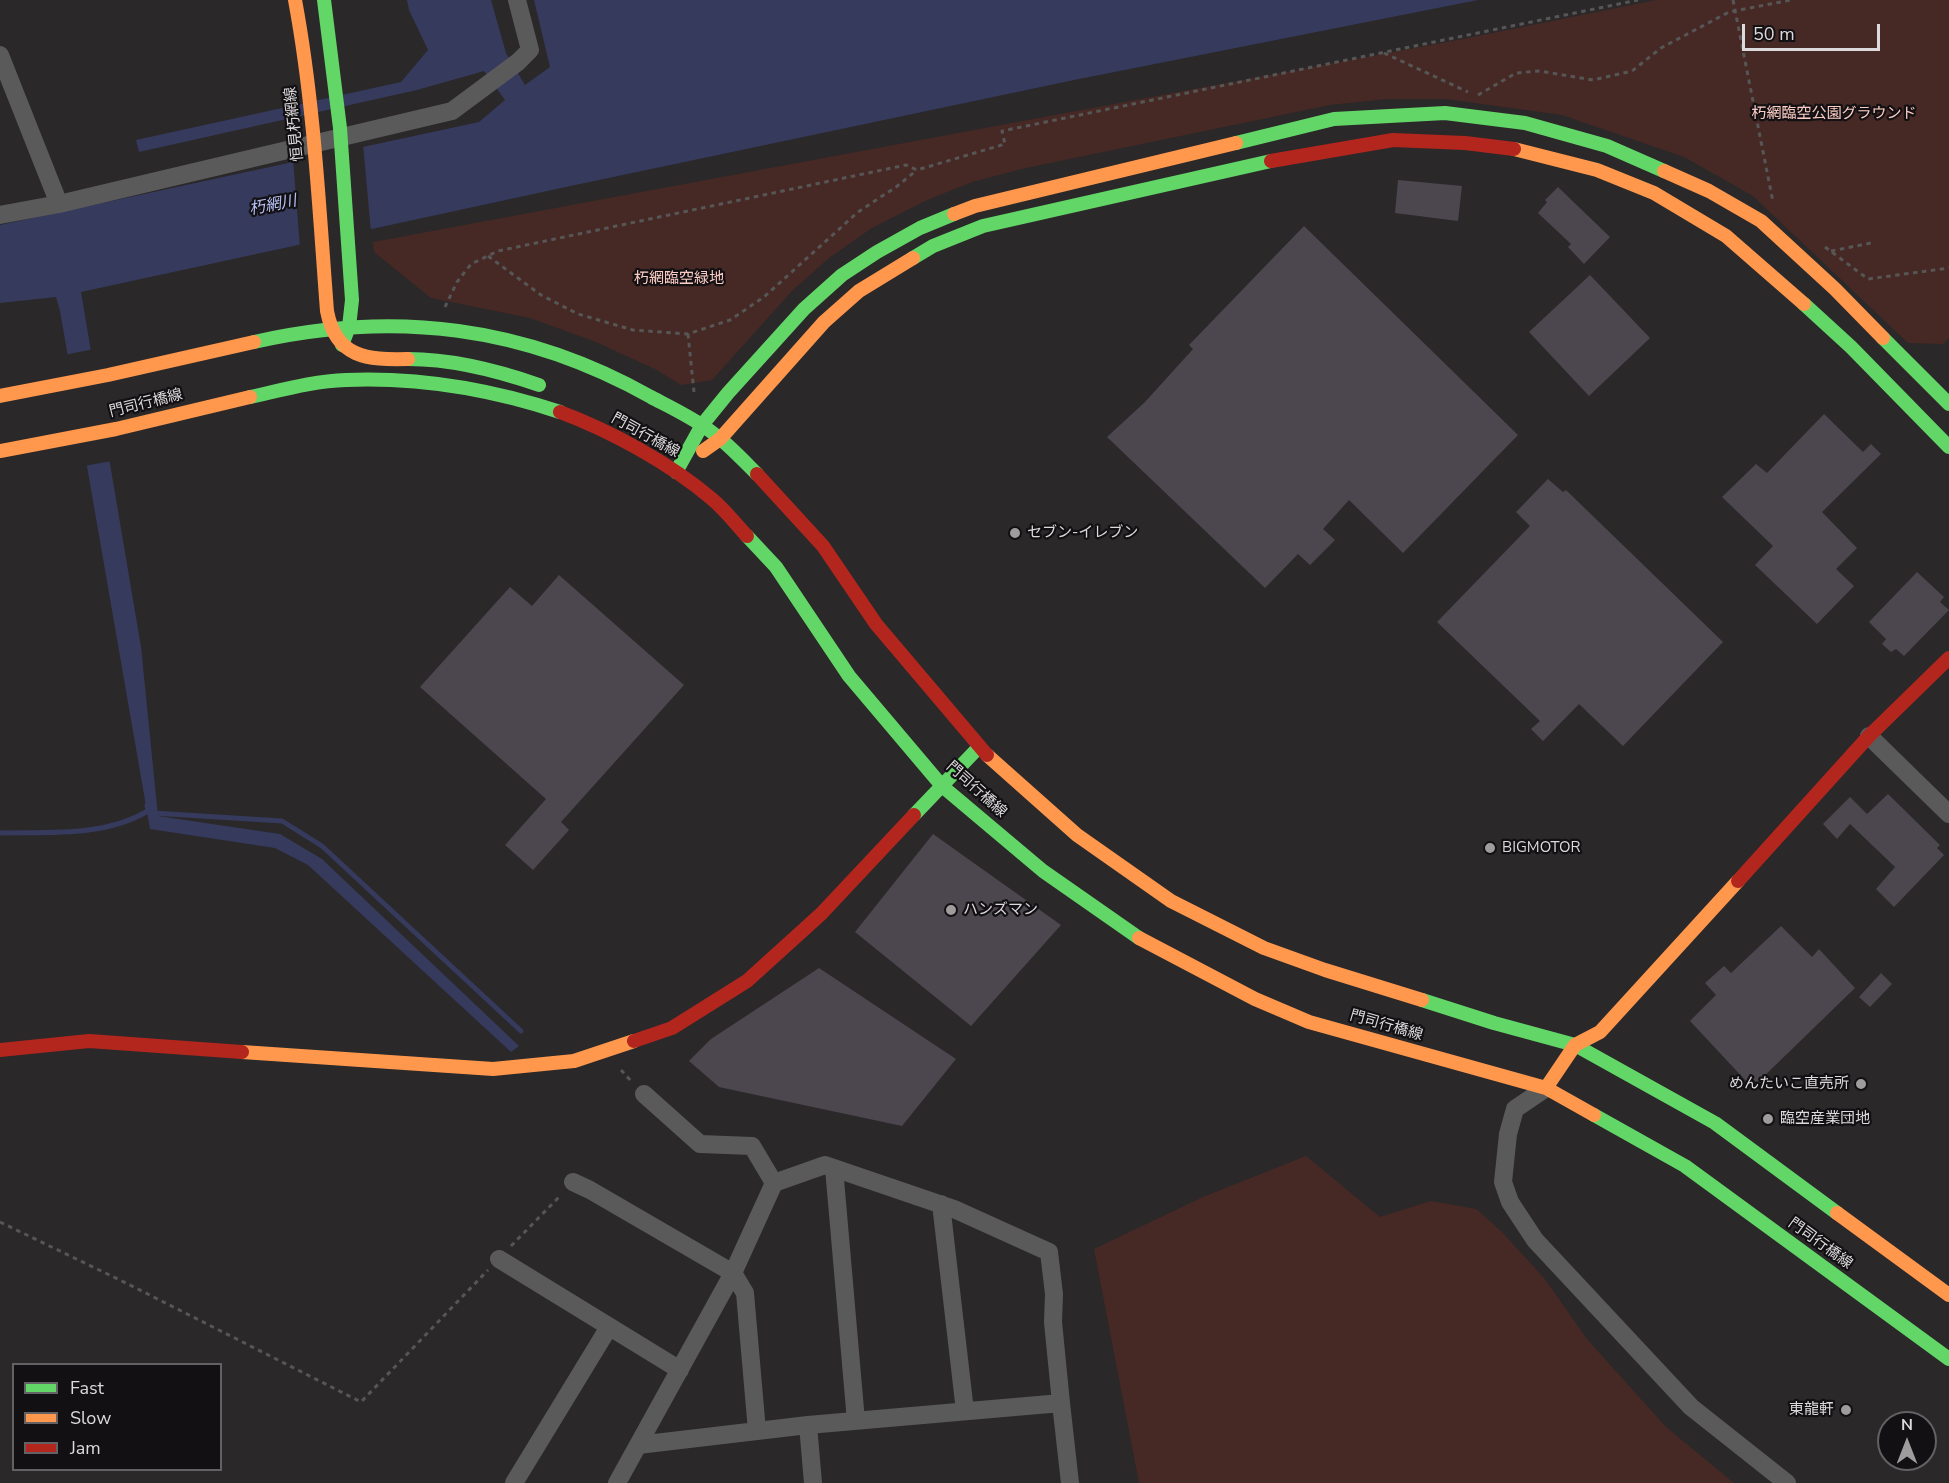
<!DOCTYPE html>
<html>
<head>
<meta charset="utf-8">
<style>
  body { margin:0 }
  #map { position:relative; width:1949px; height:1483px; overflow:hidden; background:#2a2829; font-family:"Nunito Sans",sans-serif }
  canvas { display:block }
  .legend { position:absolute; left:12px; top:1363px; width:210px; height:108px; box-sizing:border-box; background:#121012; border:2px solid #636163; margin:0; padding:8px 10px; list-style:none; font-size:18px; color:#dcdadc }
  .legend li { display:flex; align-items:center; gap:12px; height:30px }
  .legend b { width:30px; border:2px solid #636163 }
  .north { position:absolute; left:1877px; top:1411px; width:60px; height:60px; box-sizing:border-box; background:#121012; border:2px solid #636163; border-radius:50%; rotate:0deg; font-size:16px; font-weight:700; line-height:24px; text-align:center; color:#dcdadc }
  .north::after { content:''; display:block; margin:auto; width:21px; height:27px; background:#9e9c9d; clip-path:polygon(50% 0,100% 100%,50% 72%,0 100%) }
  .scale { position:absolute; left:1742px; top:24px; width:138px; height:27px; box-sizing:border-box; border:3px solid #dcdadc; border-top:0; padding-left:8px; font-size:18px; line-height:21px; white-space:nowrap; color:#dcdadc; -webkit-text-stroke:4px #121012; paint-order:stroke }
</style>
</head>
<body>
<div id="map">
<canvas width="1949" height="1483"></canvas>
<ul class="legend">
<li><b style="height:8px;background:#63d668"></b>Fast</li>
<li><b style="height:8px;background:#ff974d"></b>Slow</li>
<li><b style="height:8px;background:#b3261e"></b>Jam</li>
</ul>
<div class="north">N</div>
<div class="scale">50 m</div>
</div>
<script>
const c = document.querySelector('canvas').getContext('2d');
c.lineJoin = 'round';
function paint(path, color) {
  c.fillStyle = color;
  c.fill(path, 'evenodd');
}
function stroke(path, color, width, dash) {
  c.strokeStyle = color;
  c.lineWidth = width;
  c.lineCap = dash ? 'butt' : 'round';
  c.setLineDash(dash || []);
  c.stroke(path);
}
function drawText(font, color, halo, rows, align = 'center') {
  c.font = font + ' "Nunito Sans","Noto Sans JP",sans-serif';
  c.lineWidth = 4.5;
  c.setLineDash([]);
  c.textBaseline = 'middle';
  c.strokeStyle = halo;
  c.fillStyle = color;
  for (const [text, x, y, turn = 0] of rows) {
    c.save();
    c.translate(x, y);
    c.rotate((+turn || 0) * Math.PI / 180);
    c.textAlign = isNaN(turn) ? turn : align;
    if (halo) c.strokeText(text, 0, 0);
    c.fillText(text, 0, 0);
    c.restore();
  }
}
paint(new Path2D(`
  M1656,0H1949V338L1943,344L1908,343L1753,196L1684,157L1562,115L1446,99H1387L1330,105L1026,168L972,182L925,201L872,228L829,258L792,291L712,380L681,385L657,370L596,342L530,318L431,298L374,252L373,242L1463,39Z
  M1306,1156L1380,1217L1431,1201L1476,1209L1501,1231L1544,1278L1587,1339L1666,1427L1734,1483H1139L1094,1249L1203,1197Z`), '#462925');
paint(new Path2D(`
  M407,0H491L506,53L525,85L550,67L534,0H1478L1074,80L561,188L81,292L141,647L158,816L280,834L322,859L519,1046L511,1052L308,865L275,848L150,829L60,311L56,297L0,303V225L479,122L505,100L484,71L417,90L139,152L136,140L401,82L428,50L409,10Z`), '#363a5d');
paint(new Path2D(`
  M363,144L371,232L300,247L293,159Z
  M94,349L112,461L84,466L64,355Z`), '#2a2829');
stroke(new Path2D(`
  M153,813L282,821L322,846L521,1031
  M0,833C49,832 104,837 148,811L147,805`), '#363a5d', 5);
paint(new Path2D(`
  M1398,180L1462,186L1458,221L1395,213Z
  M1558,187L1610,237L1584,264L1568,247L1571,244L1538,213L1547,202L1545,200Z
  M1304,226L1518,435L1403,553L1349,500L1323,529L1335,540L1310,565L1298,554L1265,588L1107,437L1145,402L1193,349L1189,345Z
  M1590,275L1650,338L1589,396L1529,332Z
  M1824,414L1863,452L1871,444L1881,454L1822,512L1857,548L1836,569L1854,586L1817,624L1755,565L1773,546L1722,497L1756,464L1767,473Z
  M1548,479L1563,492L1566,490L1723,642L1623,746L1579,704L1543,741L1531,729L1540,721L1437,622L1530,526L1516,512Z
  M1917,572L1944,597L1940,602L1949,610L1904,656L1896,649L1891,652L1882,644L1886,639L1869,622Z
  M559,575L684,685L561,822L569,830L533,870L505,845L546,799L420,687L510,587L532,606Z
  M1888,794L1940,845L1937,848L1944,855L1894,907L1876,889L1895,867L1850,824L1837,839L1823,824L1850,797L1867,814Z
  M933,834L1061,925L971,1026L855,932Z
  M1781,926L1812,957L1819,949L1855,988L1757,1083L1751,1077L1746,1081L1690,1021L1716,995L1705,983L1724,966L1731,973Z
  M819,968L956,1059L902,1126L719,1087L689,1061L711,1039Z
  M1881,973L1892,984L1870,1007L1859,997Z`), '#4c474f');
stroke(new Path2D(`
  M1733,0L1773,202
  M1384,53L1468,92
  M1478,95L1516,73L1539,71L1593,80L1632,71L1661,48L1729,12L1791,0
  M1825,247L1868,279L1949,268
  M1831,251L1871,243
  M488,256L541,295L578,314L633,330L688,334L730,320L764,297L858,212L896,187L917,170
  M445,307L457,282L471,264L498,251L906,165L917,170L1005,144L1002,131L1638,0
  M688,334L694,392
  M621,1070L632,1082
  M0,1222L126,1283L361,1402L488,1270
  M511,1246L561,1195`), '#575656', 3, [4.5, 4.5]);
stroke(new Path2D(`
  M0,55L59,204
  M0,215L59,204L452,111L518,62L530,50L517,0
  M1869,736L1949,814
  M1546,1088L1515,1109L1508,1134L1503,1182L1510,1202L1535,1240L1691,1407L1787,1483
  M644,1094L700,1144L752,1146L774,1183
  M834,1168L856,1421
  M573,1182L590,1190L733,1273L745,1293L757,1431
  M941,1204L965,1411
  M499,1259L680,1370
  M808,1425L813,1483
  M638,1445L808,1425L1061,1403
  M514,1483L609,1327
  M617,1483L733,1273L774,1183L825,1165L954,1209L1049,1252L1054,1294L1053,1322L1061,1403L1070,1483`), '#5b5a5b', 18);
stroke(new Path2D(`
  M324,0L340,128L352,300L349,327L342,345
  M1236,143L1334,119L1445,113L1525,123L1607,146L1664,171
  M913,258L933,246L983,226L1271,161
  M1804,304L1851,347L1949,447
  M1883,338L1949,404
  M254,342C395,310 525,326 651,397C668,406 687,415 703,426C723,439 740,457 757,474
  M408,359C453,359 496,370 539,385
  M250,397C282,390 313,381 346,380C419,377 490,389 560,412
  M676,472L702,425L728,393L804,309L842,275L877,252L920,228L954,214
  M747,536L776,567L849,676L942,786L1043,871L1139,938
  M914,815L979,747
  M1422,1000L1494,1023L1575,1045L1715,1123L1837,1213
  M1594,1115L1685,1166L1949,1359`), '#63d668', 14);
stroke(new Path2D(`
  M295,0C314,102 319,207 327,311C336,358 367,360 408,359
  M1514,149L1597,170L1654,193L1726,236L1804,304
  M1664,171L1709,191L1761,221L1835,289L1883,338
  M954,214L975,206L1236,143
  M0,396L108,375L254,342
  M0,451L116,429L250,397
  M703,451L720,439L824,322L859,291L913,258
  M987,755L1077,835L1171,901L1264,948L1325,970L1422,1000
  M1139,938L1255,999L1309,1022L1546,1088L1594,1115
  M242,1052L493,1069L574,1061L634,1041
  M1546,1088L1575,1045L1600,1032L1738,881
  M1837,1213L1949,1295`), '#ff974d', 14);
stroke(new Path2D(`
  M1271,161L1393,140L1465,143L1514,149
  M560,412C611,431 671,464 712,499C725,510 736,524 747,536
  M757,474L823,546L876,624L987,755
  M1738,881L1869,736L1949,658
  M634,1041L672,1028L747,981L821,914L914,815
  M0,1050L89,1041L242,1052`), '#b3261e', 14);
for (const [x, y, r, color] of [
  [1015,533,6,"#9e9c9d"],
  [1490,848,6,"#9e9c9d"],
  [951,910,6,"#9e9c9d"],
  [1861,1084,6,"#9e9c9d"],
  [1768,1119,6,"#9e9c9d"],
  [1846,1410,6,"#9e9c9d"]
]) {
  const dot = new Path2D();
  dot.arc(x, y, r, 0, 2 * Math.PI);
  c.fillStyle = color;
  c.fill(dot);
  stroke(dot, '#121012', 2);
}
drawText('15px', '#fccbc4', '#121012', [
  ["朽網臨空公園グラウンド",1834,114],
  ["朽網臨空緑地",679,279]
]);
drawText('15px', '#dcdadc', '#121012', [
  ["恒見朽網線",295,124,-96],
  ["門司行橋線",146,404,-14],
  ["門司行橋線",645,436,29],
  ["門司行橋線",976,790,42],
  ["門司行橋線",1386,1026,16],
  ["門司行橋線",1820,1244,36]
]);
drawText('15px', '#dcdadc', '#121012', [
  ["セブン-イレブン",1027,533],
  ["BIGMOTOR",1502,848],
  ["ハンズマン",963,910],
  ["めんたいこ直売所",1849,1084,"right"],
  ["臨空産業団地",1780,1119],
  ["東龍軒",1834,1410,"right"]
], 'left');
drawText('italic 16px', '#b6c0f5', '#121012', [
  ["朽網川",273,206,-11]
]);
</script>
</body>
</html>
